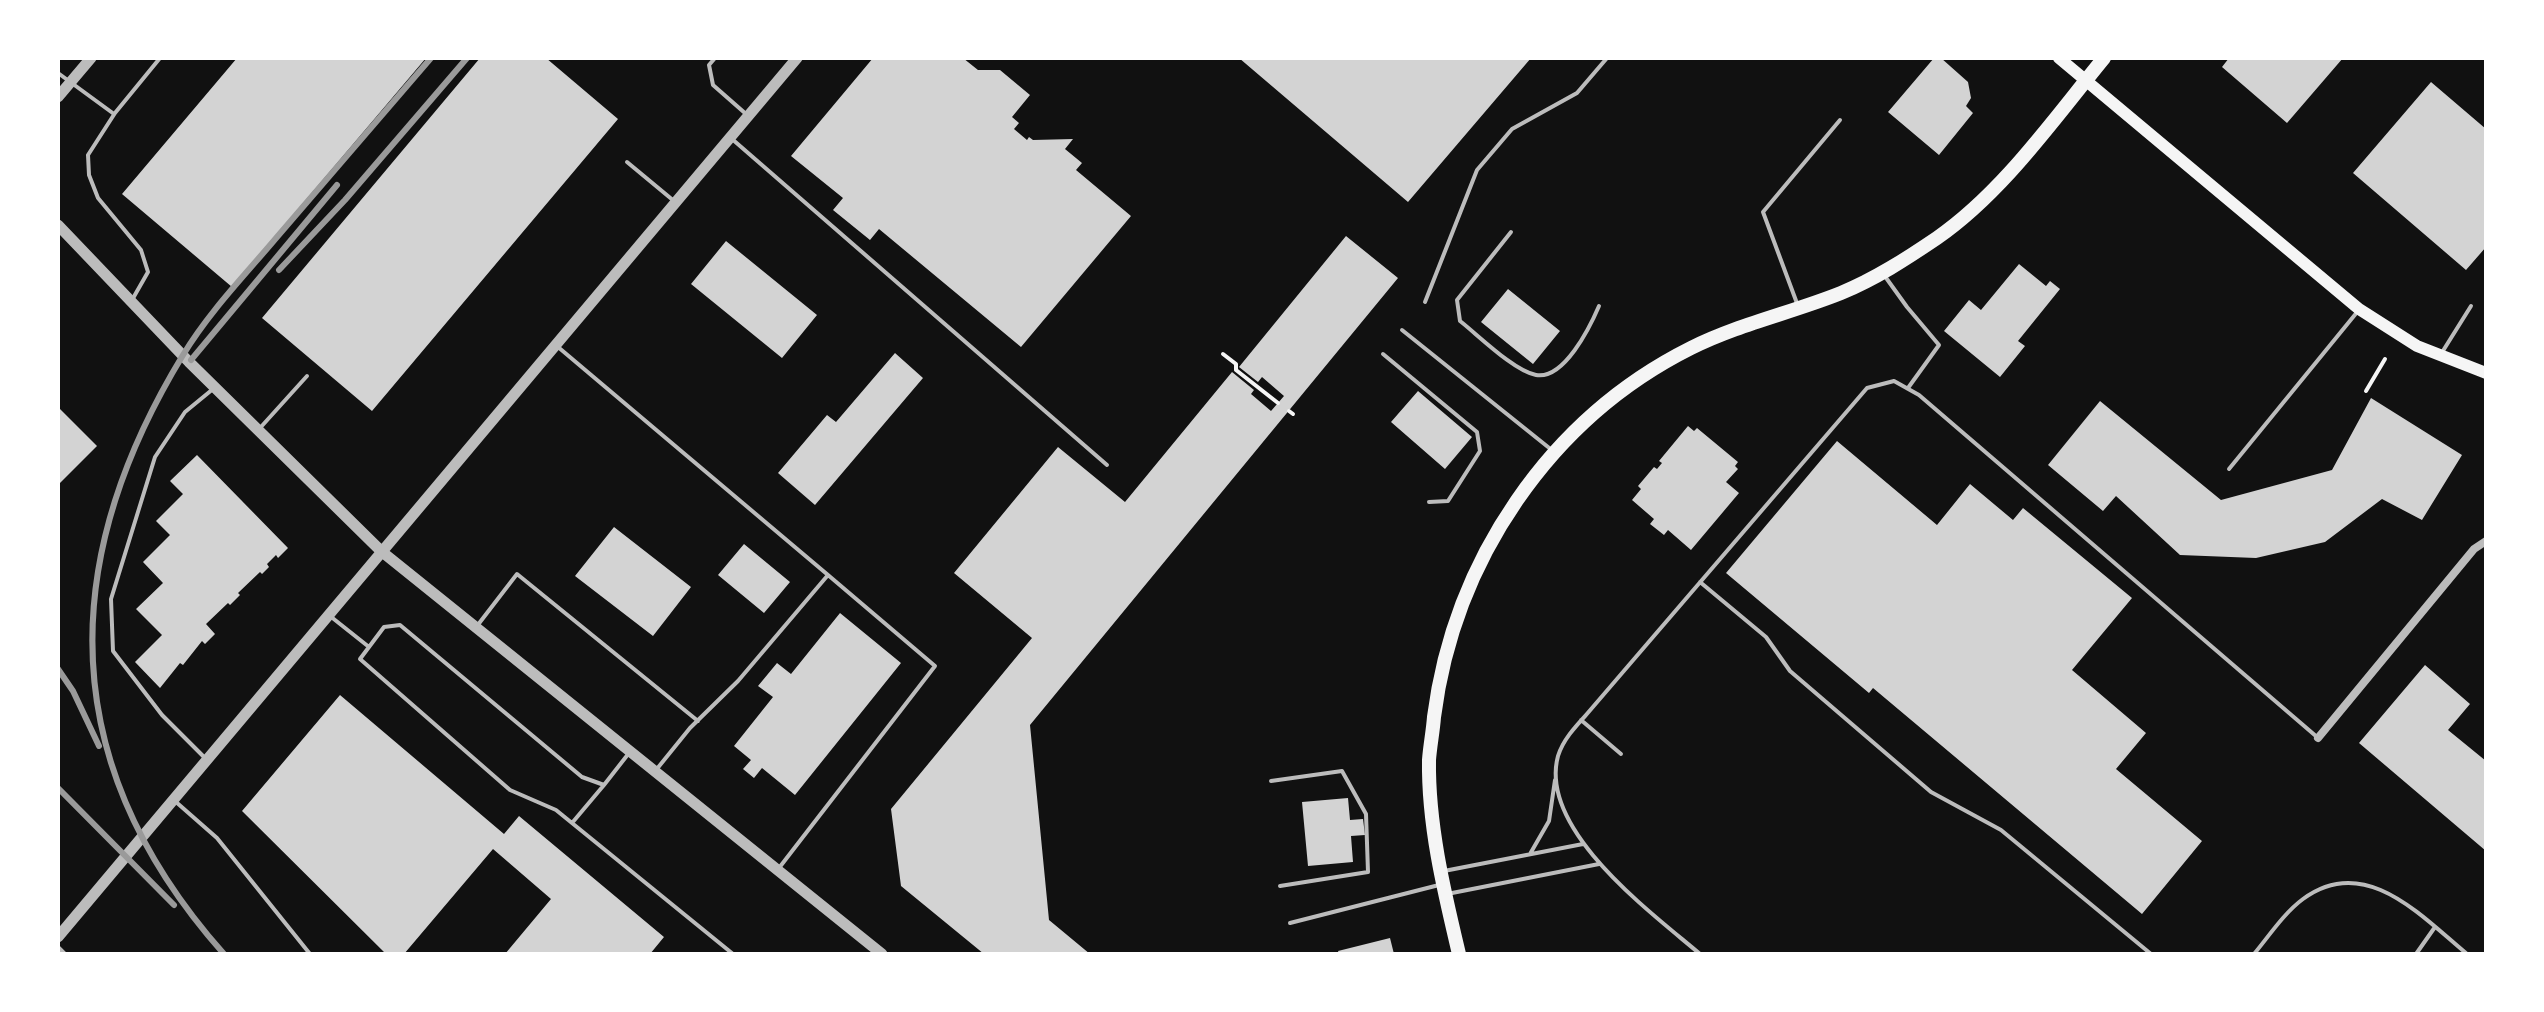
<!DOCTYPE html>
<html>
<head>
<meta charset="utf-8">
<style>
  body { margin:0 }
  #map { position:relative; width:2544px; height:1012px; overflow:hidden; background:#111; font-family:"PT Sans Narrow",sans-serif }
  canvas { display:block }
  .frame { position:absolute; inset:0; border:60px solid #fff; pointer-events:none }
</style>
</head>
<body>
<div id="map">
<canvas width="2544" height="1012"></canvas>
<div class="frame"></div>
</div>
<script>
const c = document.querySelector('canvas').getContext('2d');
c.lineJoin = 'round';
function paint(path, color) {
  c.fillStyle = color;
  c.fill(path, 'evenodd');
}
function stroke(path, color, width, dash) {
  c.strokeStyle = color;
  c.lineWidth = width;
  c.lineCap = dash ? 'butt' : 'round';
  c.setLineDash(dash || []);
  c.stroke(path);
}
paint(new Path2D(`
  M237,58H426L232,287L122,194Z
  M480,58H546L618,119L372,411L262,318Z
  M873,58H963L978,70H1000L1030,95L1012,117L1019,123L1014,129L1027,140L1029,137L1033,140L1073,139L1065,149L1082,163L1076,170L1131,216L1021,347L879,229L870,240L833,210L843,198L791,156Z
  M1239,58H1531L1408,202Z
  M1934,58H1941L1968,82L1971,98L1966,106L1973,113L1939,155L1888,112Z
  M2229,58H2343L2287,123L2222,67Z
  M2431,82L2486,129V247L2466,270L2353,173Z
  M1346,236L1398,278L1030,725L1049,920L1090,954H984L901,886L891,809L1032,638L954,573L1058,447L1125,502L1232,372L1254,390L1251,394L1271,411L1284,396L1262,377L1258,382L1239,367Z
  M726,241L817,315L782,358L691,284Z
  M2019,264L2046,286L2050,281L2060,289L2018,341L2025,346L2000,377L1944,331L1969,300L1981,310Z
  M1508,289L1560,331L1533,364L1481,322Z
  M895,353L923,378L815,505L778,473L827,415L836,422Z
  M1418,391L1472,437L1445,469L1391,422Z
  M2371,398L2462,455L2422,520L2382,499L2325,542L2256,558L2180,555L2116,496L2103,511L2048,465L2100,401L2221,500L2332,470Z
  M58,407L97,446L58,485Z
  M1688,426L1694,431L1697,428L1738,462L1735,466L1738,469L1726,482L1739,493L1691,550L1668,530L1664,535L1650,524L1654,519L1632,500L1641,489L1638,486L1654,467L1657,469L1662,463L1659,461Z
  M1837,441L1937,525L1970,484L2013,520L2023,508L2132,598L2072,670L2146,733L2116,769L2202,841L2142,914L1873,688L1869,693L1726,573Z
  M197,455L288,548L278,558L276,555L267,564L269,567L262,574L260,572L238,593L240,595L230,605L228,603L206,624L215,634L205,644L202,641L183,665L180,663L160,688L135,662L162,635L136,609L163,583L143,562L170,535L156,521L183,494L170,481Z
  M614,527L691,587L653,636L575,576Z
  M744,544L790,582L764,613L718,575Z
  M840,613L901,663L795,795L762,768L754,778L743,769L751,760L734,746L773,697L758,686L777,663L791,674Z
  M2425,665L2470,704L2448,730L2486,761V851L2359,743Z
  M340,695L504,834L519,816L664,937L650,954H505L551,899L493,849L404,954H386L242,811Z
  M1348,798L1350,820L1363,819L1365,835L1351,836L1353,862L1308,866L1302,802Z
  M1390,938L1394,954H1339L1338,951Z`), '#d3d3d3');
stroke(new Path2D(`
  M1223,354L1236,364V370L1278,403
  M2366,391L2385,359
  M1289,411L1293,414`), '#f5f5f5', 4);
stroke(new Path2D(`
  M715,58L709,65L713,85L746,114
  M58,73L114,114
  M732,139L1107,465
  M627,162L674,201
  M1511,232L1457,300L1460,321C1478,335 1514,371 1536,375C1564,380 1590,327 1599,306
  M1884,275L1907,307L1939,345L1908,388
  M132,300L148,272L141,250L98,198L89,175L88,155L115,113L160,58
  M1425,302L1477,170L1512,129L1577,93L1607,58
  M1798,306L1763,212L1840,120
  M1402,330L1553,451
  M558,347L828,575
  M1383,354L1477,432L1480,451L1448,501L1429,502
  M2441,354L2471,306
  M260,428L307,376
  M2229,469L2358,311
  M1700,582L1766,637L1790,671L1931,792L2001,830L2151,954
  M330,616L369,647
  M477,626L517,574L698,721
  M1581,720L1621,754
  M629,753L604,785L582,777L400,625L384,627L360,659L510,790L556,810L733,954
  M207,760L162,715L113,651L111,599L155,457L185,412L213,389
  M656,770L690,728L738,681L828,575L935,666L779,868
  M1271,781L1342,771L1366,814L1368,872L1280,886
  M176,802L217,838L310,954
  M572,823L604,785
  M1530,854L1549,821L1555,780
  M1444,871L1583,844
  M1447,894L1599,864
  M1290,923L1439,885
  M58,947L65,954
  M1700,954C1652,913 1538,830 1558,756C1563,740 1575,727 1586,715L1867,388L1894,381L1919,395L2317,737
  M2254,954C2269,936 2284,913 2303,899C2365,853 2421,916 2467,954
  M2416,954L2435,927`), '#bcbcbc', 4);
stroke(new Path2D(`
  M2318,738L2474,549L2486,541`), '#bcbcbc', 8);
stroke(new Path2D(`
  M58,97L91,58
  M58,225L189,362L381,551L882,954
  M58,937L797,58`), '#bcbcbc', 11);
stroke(new Path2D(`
  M2059,58L2359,309L2417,346L2486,373`), '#f5f5f5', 12);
stroke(new Path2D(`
  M1459,954C1444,891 1428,825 1429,760C1430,746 1433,731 1434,717C1454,561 1549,419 1691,348C1739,324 1791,313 1841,293C1875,279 1906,259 1937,238C2003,192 2053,120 2104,58`), '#f5f5f5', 14);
stroke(new Path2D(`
  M279,270L345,200L467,58
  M191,360L337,185
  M58,669L73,691L99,746
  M58,788L174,905
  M224,954C57,766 55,565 183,355C209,312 245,275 277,237C328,177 380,118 431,58`), '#9a9a9a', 6);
</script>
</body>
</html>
